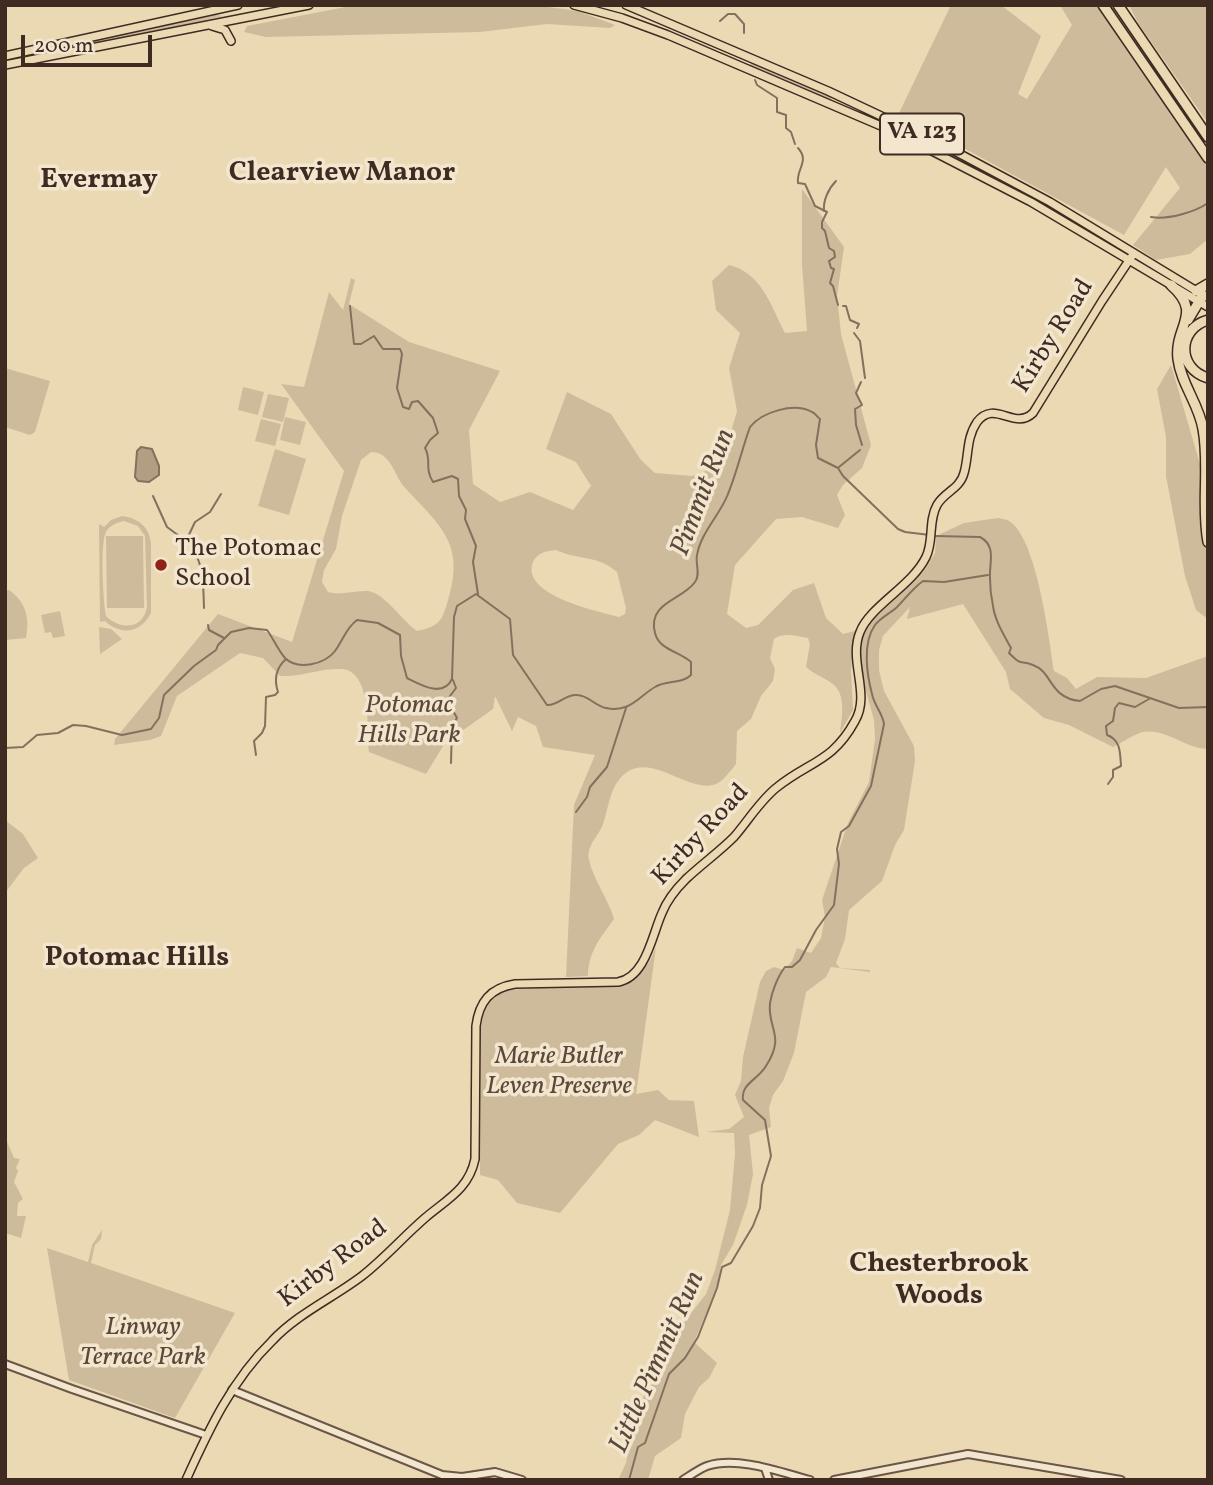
<!DOCTYPE html>
<html>
<head>
<meta charset="utf-8">
<style>
  body { margin:0 }
  #map { position:relative; width:1213px; height:1485px; overflow:hidden; background:#ebd9b4; font-family:Vollkorn,serif }
  canvas { display:block }
  .frame { position:absolute; inset:0; border:7px solid #402b23; pointer-events:none }
  .scale { position:absolute; left:21px; top:35px; width:131px; height:32px; box-sizing:border-box; border:4px solid #402b23; border-top:0; padding-left:9px; font-size:21px; line-height:24px; white-space:nowrap; color:#402b23; -webkit-text-stroke:5px #f2e6ce; paint-order:stroke }
</style>
</head>
<body>
<div id="map">
<canvas width="1213" height="1485"></canvas>
<div class="frame"></div>
<div class="scale">200 m</div>
</div>
<script>
const c = document.querySelector('canvas').getContext('2d');
c.lineJoin = 'round';
function paint(path, color) {
  c.fillStyle = color;
  c.fill(path, 'evenodd');
}
function stroke(path, color, width, dash) {
  c.strokeStyle = color;
  c.lineWidth = width;
  c.lineCap = dash ? 'butt' : 'round';
  c.setLineDash(dash || []);
  c.stroke(path);
}
function drawText(font, color, halo, rows, align = 'center') {
  c.font = font + ' Vollkorn,serif';
  c.lineWidth = 7;
  c.setLineDash([]);
  c.textBaseline = 'middle';
  c.strokeStyle = halo;
  c.fillStyle = color;
  for (const [text, x, y, turn = 0] of rows) {
    c.save();
    c.translate(x, y);
    c.rotate((+turn || 0) * Math.PI / 180);
    c.textAlign = isNaN(turn) ? turn : align;
    if (halo) c.strokeText(text, 0, 0);
    c.fillText(text, 0, 0);
    c.restore();
  }
}
paint(new Path2D(`
  M356,5H533L578,11L615,25L610,28L547,24L480,32L266,37L244,32L247,26Z
  M951,5H1001L1041,36L1018,94L1027,99L1072,25L1060,5H1101L1208,167V239L1190,254L1156,260L1133,245L1180,188L1166,167L1124,235L899,113Z
  M1106,5H1116L1208,142V155Z
  M1129,5H1208V123L1138,23Z
  M210,14L223,16L125,39L53,51L54,48Z
  M751,62L832,96L831,99L828,101L750,66Z
  M802,189L844,247L837,296L841,334L871,445L862,468L843,485L837,495L845,515L838,528L802,517L776,519L735,565L727,614L746,628L758,625L793,590L814,583L826,618L843,634L855,631L851,670L853,710L840,733C842,716 847,692 830,682C821,676 814,674 806,667L810,644L808,638C796,636 784,632 774,639L770,658L775,669L773,681L761,696L751,719L737,731L736,764C731,770 725,779 718,783C689,798 646,743 618,781C610,792 608,808 604,821C600,836 586,844 589,860C594,881 608,898 614,919C601,937 588,952 588,976L566,977L574,805L595,755L543,747L536,726L518,717L512,731L495,696L493,709L445,743L426,774L369,752C367,730 372,670 341,669C321,668 301,677 280,676L263,658L240,653L177,696L161,736L150,740L114,745L115,739L218,614L292,642L344,471L281,384L304,387L329,292L343,310L351,278L355,280L349,304L409,342L500,371L469,430L473,484L500,502L530,492L573,510L591,486L576,462L546,449L567,392L611,414L641,460L655,473L692,476L704,472L724,455L737,411L729,368L740,333L716,310L712,281L729,265C762,273 771,306 785,333L807,331L802,265ZM371,452C392,452 394,477 406,489C442,527 465,545 448,600C442,622 439,626 417,631C402,621 385,593 368,591C354,590 342,596 328,592L322,582L324,570L336,549L342,516L361,460ZM556,550C579,561 596,554 617,572L626,608L625,614L619,617C597,611 520,595 533,562C537,553 546,551 556,550Z
  M1171,365L1200,464L1208,467V619L1196,610L1185,576L1166,476V437L1157,389Z
  M5,368L50,381L35,432L30,435L5,427Z
  M243,387L264,392L258,415L238,410Z
  M268,394L289,398L283,422L262,417Z
  M285,417L306,422L300,445L280,440Z
  M261,419L281,424L275,446L255,441Z
  M275,449L306,459L289,515L258,506Z
  M122,516C138,518 150,527 151,544V613C141,633 121,636 105,621L100,622L99,524L104,527L111,520ZM124,521L138,526L145,536L147,607C143,630 120,630 106,616C103,603 100,542 106,532C110,525 116,523 124,521Z
  M998,518C1002,519 1005,519 1009,521C1037,538 1049,639 1054,671L1067,678L1076,689L1097,677L1146,678L1208,656V749C1186,749 1166,728 1143,732C1134,734 1122,743 1113,747L1069,725L1044,718L1010,689L1006,672L963,604L907,619L910,607L883,636L879,650V670L884,691L914,746L915,761L904,830L895,845L882,881L849,910L845,939L836,963L840,968L870,970V972L831,967L826,977L806,992L794,1053L783,1081L773,1095L769,1108L771,1127L749,1135L753,1174L747,1205L733,1245L721,1265L717,1289L694,1342L717,1363L709,1378L699,1387L685,1414L681,1438L655,1456L648,1480H618L626,1463L636,1412L644,1396L655,1380L678,1330L706,1294L715,1270L730,1210L735,1154L734,1133L706,1132L729,1129L744,1117L735,1095L741,1081L743,1057L760,982L766,971L774,967L784,970L792,961L797,948L811,953L821,938L825,917L822,900L848,823L869,782L875,739L874,720L862,677L858,651L859,638L870,621L923,572L935,553L936,536L964,523Z
  M106,536H143L144,608H107Z
  M9,590C26,602 30,618 26,638L5,640V591Z
  M60,611L65,636L53,638L51,632L45,633L41,615Z
  M99,627L111,629L122,639L100,654Z
  M5,820L23,834L38,858L24,868L5,893Z
  M656,947L636,1094L658,1090L669,1100L694,1101L699,1137L655,1120L639,1135L618,1144L560,1213L517,1203L498,1180L480,1175V1015C486,1001 493,993 508,990C530,988 553,987 575,986C615,986 639,992 656,947Z
  M5,1137L14,1158L20,1159L16,1168L18,1171L14,1182L23,1199L18,1203L17,1216H26L21,1238L5,1233Z
  M102,1230L101,1239L95,1245L91,1263L235,1313L175,1418L69,1380L47,1248L88,1262L92,1245Z`), '#cebb9b');
const water = new Path2D(`
  M141,447L152,449L159,466V475L149,482L138,481L135,477L137,451Z`);
paint(water, '#b19e83');
stroke(water, '#84705d', 2);
stroke(new Path2D(`
  M720,21L728,14H735L744,24V33
  M755,80L757,85L777,98V112L786,115V128L791,132L795,144
  M798,148C810,161 796,169 798,183L805,184L815,206L827,212L822,222V228L825,231L829,248L834,251L835,257L829,261L831,268L834,269L830,283L833,286L838,305
  M824,211C823,201 828,189 836,181
  M1151,217C1168,220 1195,212 1208,203
  M350,306L354,344H361L374,336L383,349H400L402,354L397,388L403,407L409,409L412,402L418,401L433,418L438,433L430,440L425,448C432,460 424,468 433,482L452,476L458,479L459,496L466,510L465,519L476,546L473,562L478,594
  M843,306H846L850,320L859,324L857,328
  M854,333L860,341L865,378
  M861,382L856,393L862,405L855,409L856,425L862,445
  M839,467L860,450
  M153,496L167,527L186,541
  M935,536L980,537C997,546 989,563 990,578C990,587 991,597 993,606C995,621 1004,635 1011,648L1009,653C1024,668 1019,659 1033,665C1053,672 1049,698 1080,701L1101,689L1115,686L1179,708L1208,707
  M204,608C203,584 205,560 186,541L195,522L210,512L221,494
  M208,625L209,630L224,638
  M5,748L23,747L37,735L58,733L73,725L86,726L122,735L151,729L159,718L164,695L194,666L216,650L218,645L231,632L249,628L267,630C273,638 278,650 285,658C298,671 325,664 335,651C343,640 346,628 357,620L378,623L400,635L401,656L407,678C421,685 443,698 452,679L454,617L457,606L476,594L510,619L513,655L547,705C558,706 565,694 577,695C588,695 595,706 606,708C630,713 638,697 655,687C666,680 682,684 691,675V662C679,651 659,650 655,633C647,602 683,600 695,582C701,574 695,563 697,555C701,532 720,515 728,494C737,472 742,449 750,427C762,412 794,402 812,412C815,413 817,417 820,419L816,445L818,458L838,468L843,476L898,529L905,532L930,535
  M256,755L254,741L262,733L265,726L266,697L275,695L278,692C274,680 276,668 286,659
  M451,763L452,726L457,718L447,700L456,688L453,680
  M1108,784L1113,777V770L1121,766C1120,753 1121,740 1107,735L1106,726L1113,721L1115,708L1119,703L1135,707L1149,699
  M576,812L587,797L590,787L607,767L626,708
  M629,1480L638,1447L645,1443L669,1374L685,1358L698,1337L717,1288L722,1267L731,1263L753,1226L760,1208L762,1185L771,1156L765,1120L743,1100C741,1083 758,1080 766,1066C786,1035 767,1029 770,1003C772,991 778,976 785,967H792L800,960L816,930L834,905L839,864L837,849L841,832L849,826L871,786L884,724C883,714 874,705 872,694C867,675 862,643 875,625C880,618 889,614 896,608C905,599 913,588 923,581L944,582L988,575`), '#84705d', 2);
const minor = new Path2D(`
  M5,1364L72,1389L206,1435
  M232,1390L442,1475L462,1477L495,1472L522,1480
  M765,1468L769,1480
  M683,1480C691,1475 699,1469 707,1466C738,1456 780,1472 810,1480
  M834,1480L968,1454L1121,1480`);
const major = new Path2D(`
  M574,5L622,18L668,35L895,132L1031,202L1208,307
  M626,5L828,91L947,147L1050,202L1208,298
  M212,26L225,30L231,41
  M5,56L238,5
  M5,65L309,5
  M186,1480C209,1429 232,1380 272,1341C297,1314 333,1298 362,1276C385,1258 403,1237 425,1218C446,1200 469,1189 475,1159L476,1026C479,1002 490,988 515,984L618,982C646,977 652,935 662,913C667,900 676,889 686,879C702,864 719,852 734,837C748,821 759,802 776,788C809,761 832,763 855,721C871,694 848,661 860,632C870,606 912,586 926,557C934,541 928,521 937,505C944,492 960,489 964,473C969,456 966,438 977,422C995,399 1014,431 1033,413L1102,301L1134,253`);
const highway = new Path2D(`
  M1103,5L1208,158
  M1118,5L1208,137
  M1171,285C1204,314 1174,326 1178,359C1181,384 1199,404 1203,429C1210,467 1201,505 1208,542
  M1196,291L1208,284
  M1188,320L1203,295
  M1208,320C1177,329 1177,369 1208,378`);
stroke(minor, '#6b5647', 10);
stroke(major, '#402b23', 10);
stroke(highway, '#402b23', 12);
stroke(minor, '#f2e6ce', 6);
stroke(major, '#ebd9b4', 7);
stroke(highway, '#ebd9b4', 9);
for (const [x, y, r, color] of [
  [161,565,7,"#8f2418"]
]) {
  const dot = new Path2D();
  dot.arc(x, y, r, 0, 2 * Math.PI);
  c.fillStyle = color;
  c.fill(dot);
  stroke(dot, '#f2e6ce', 2.5);
}
for (const [x, y, w] of [
  [922,134,84]
]) {
  const box = new Path2D();
  box.roundRect(x - w / 2, y - 20.5, w, 41, 5);
  c.fillStyle = '#f2e6ce';
  c.fill(box);
  stroke(box, '#402b23', 2);
}
drawText('bold 24px', '#402b23', null, [
  ["VA 123",922,134]
]);
drawText('26px', '#402b23', '#f2e6ce', [
  ["Kirby Road",1055,337,-58],
  ["Kirby Road",702,836,-47],
  ["Kirby Road",334,1265,-37]
]);
drawText('26px', '#402b23', '#f2e6ce', [
  ["The Potomac",175,550],
  ["School",175,580]
], 'left');
drawText('italic 26px', '#5c483b', '#f2e6ce', [
  ["Potomac",409,707],
  ["Hills Park",409,737],
  ["Marie Butler",559,1058],
  ["Leven Preserve",559,1088],
  ["Linway",143,1329],
  ["Terrace Park",143,1359]
]);
drawText('bold 28px', '#402b23', '#f2e6ce', [
  ["Clearview Manor",342,175],
  ["Evermay",99,182],
  ["Potomac Hills",137,960],
  ["Chesterbrook",939,1266],
  ["Woods",939,1298]
]);
drawText('italic 28px', '#5c483b', '#f2e6ce', [
  ["Pimmit Run",705,493,-69],
  ["Little Pimmit Run",659,1363,-66]
]);
</script>
</body>
</html>
